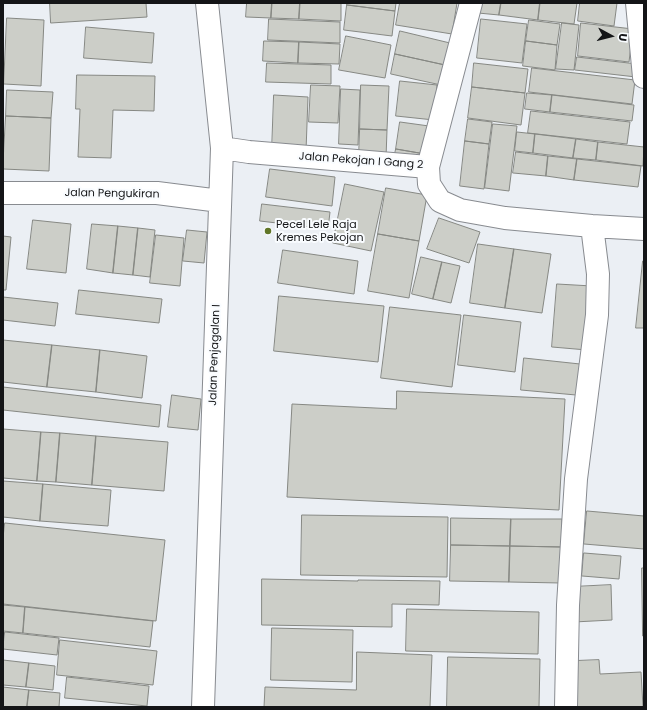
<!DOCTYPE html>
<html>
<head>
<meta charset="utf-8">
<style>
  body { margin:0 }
  #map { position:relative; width:647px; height:710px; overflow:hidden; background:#ebeff4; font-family:Poppins,sans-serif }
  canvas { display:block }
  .frame { position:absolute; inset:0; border:4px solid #141517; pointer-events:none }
  .north { position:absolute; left:591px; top:16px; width:40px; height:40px; -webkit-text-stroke:3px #f9fcff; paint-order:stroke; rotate:97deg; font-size:11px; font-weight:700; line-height:16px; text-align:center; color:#141517 }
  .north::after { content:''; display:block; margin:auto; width:14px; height:18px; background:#141517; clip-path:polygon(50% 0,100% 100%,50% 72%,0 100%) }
</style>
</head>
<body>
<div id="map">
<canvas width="647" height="710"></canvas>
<div class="frame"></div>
<div class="north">U</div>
</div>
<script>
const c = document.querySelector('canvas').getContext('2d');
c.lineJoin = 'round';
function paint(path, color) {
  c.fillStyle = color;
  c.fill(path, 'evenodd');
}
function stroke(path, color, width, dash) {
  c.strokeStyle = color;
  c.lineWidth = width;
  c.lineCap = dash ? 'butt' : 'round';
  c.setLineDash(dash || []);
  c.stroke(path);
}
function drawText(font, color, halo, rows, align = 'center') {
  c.font = font + ' Poppins,sans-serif';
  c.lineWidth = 4;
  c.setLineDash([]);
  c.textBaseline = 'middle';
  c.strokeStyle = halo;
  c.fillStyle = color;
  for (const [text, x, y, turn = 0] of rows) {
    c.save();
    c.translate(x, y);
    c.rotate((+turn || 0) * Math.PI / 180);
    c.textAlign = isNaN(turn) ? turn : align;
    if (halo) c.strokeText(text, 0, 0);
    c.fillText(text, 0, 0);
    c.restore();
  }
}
const building = new Path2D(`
  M50,3H146L147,17L51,23Z
  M247,3H272L271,18L246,17Z
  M272,3H300L299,19L271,18Z
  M300,3H341V21L299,19Z
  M347,3H396L395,11L347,5Z
  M400,3H457L452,34L396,25Z
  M479,3H501L499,15L478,13Z
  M501,3H540L538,20L499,15Z
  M540,3H577L574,24L538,20Z
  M580,3H617L614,26L578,21Z
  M347,5L395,11L392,36L344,30Z
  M7,18L44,20L41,86L4,84Z
  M269,19L340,22V43L268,40Z
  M481,19L527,24L522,63L477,58Z
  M529,20L560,24L557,45L526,41Z
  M562,23L579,25L574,70L556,69Z
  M581,23L633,29L629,62L578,56Z
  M86,27L154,33L152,63L84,58Z
  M400,31L450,43L445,65L395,54Z
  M346,36L391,45L385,78L339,70Z
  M264,41L299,42L298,63L263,61Z
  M526,41L557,45L555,70L523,66Z
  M299,42L340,44L339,64L298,63Z
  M395,54L445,65L441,85L391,74Z
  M577,57L637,64L636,77L575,70Z
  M267,63L331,65V84L266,82Z
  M474,63L528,69L525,93L472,87Z
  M532,68L635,80L632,104L529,92Z
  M77,75L155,76L154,111L113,110L111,158L78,157L80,109H76Z
  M400,81L437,85L434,120L396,116Z
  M311,85L340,86L338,123L309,122Z
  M361,85L389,86L387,130L360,129Z
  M472,87L525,93L521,125L468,118Z
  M341,89L360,90L358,145L339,144Z
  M7,90L53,92L51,118L6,116Z
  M527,93L552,95L550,112L525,109Z
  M274,95L308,97L306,151L272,150Z
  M552,95L634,105L632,121L550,112Z
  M531,111L630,122L627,144L528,133Z
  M6,116L51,118L49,171L3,169Z
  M468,119L492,122L489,144L465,141Z
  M400,122L429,126L425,154L396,149Z
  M493,124L517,126L509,191L485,188Z
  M360,129L387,130L386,158L359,157Z
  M517,132L535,134L533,153L515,151Z
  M535,134L576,139L573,158L533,153Z
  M576,139L598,142L596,160L573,158Z
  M465,141L489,144L484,189L460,186Z
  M598,142L644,147L643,166L596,160Z
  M396,149L425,154L423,163L394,159Z
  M516,152L548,156L546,176L513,173Z
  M548,156L577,159L574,180L546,176Z
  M577,159L641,166L638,187L574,180Z
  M270,169L335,177L332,206L266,197Z
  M345,184L384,192L371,251L333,243Z
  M386,188L427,195L419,241L378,234Z
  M262,204L330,212L328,229L260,221Z
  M439,218L480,232L469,263L427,249Z
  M33,220L71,224L66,273L27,269Z
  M92,224L118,226L113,273L87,269Z
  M118,226L138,228L133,275L113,273Z
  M138,228L155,230L150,277L133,275Z
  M187,230L207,232L204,263L183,261Z
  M378,234L419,241L409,298L368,291Z
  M156,235L184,238L180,286L150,283Z
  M3,236L11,237L6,290H3Z
  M478,244L514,249L505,308L470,303Z
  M514,249L551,254L542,313L505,308Z
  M283,250L358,261L354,294L278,283Z
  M421,257L442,262L433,299L412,294Z
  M643,261H644V328H636Z
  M442,262L460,266L451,303L433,299Z
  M557,284L592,286L587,350L552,347Z
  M79,290L162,299L159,323L76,314Z
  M279,296L384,306L378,362L274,351Z
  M3,297L58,303L55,326L3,320Z
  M390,307L461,315L452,387L381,378Z
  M464,315L521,322L515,372L458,365Z
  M3,340L52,345L47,387L3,382Z
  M52,345L100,350L96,392L47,387Z
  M100,350L147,356L142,398L96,392Z
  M524,358L580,364L576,395L521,390Z
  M3,387L161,405L159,427L3,410Z
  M397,391L565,399L559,510L287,497L292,404L396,409Z
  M172,395L201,399L198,430L168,427Z
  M3,429L41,432L37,481L3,478Z
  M41,432L60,433L56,482L37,481Z
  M60,433L96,436L92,485L56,482Z
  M96,436L168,442L164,491L92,485Z
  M3,481L43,484L40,521L3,517Z
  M43,484L111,490L108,526L40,521Z
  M587,511L644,516V549L584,544Z
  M302,515L448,517L447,577L301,575Z
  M451,518L511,519L510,546L451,545Z
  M511,519H562V547L510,546Z
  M5,523L165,540L156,621L3,604V538Z
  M451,545L510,546L509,582L450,581Z
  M510,546L562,547L561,583L509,582Z
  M584,553L621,556L619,579L582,576Z
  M642,568H644V636H643Z
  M262,579L358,581V580L440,581L439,605L392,604V627L262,625Z
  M611,585L612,620L574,622L572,587Z
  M3,605L25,607L23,633L3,631Z
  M25,607L153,621L150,647L23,633Z
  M407,609L539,612L538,654L406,651Z
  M272,628L353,630L352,682L271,680Z
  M5,632L59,638L57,655L3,649Z
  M60,640L157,651L153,685L57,675Z
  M357,652L432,655L430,707H264L265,687L356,690Z
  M448,657L540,659L539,707H447Z
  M3,660L29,663L26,687L3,685Z
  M599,660L600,674L641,672L643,707H577L575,661Z
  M29,663L55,666L53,690L26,687Z
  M67,677L149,686L147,706L65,698Z
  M3,687L29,690L27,707H3Z
  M29,690L60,693L59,707H27Z`);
paint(building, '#cccec8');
stroke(building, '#868883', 1);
const street = new Path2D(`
  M637,3L644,77
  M222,148L249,152L428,167L471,3
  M428,167L429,184L440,201L460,210L505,218L592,226L644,229
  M3,193H157L220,201
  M203,707L222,148L207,3
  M566,707L568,605L576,479L597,315L598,274L592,226`);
stroke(street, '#888b90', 24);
stroke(street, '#fff', 22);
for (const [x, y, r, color] of [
  [268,231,4,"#607627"]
]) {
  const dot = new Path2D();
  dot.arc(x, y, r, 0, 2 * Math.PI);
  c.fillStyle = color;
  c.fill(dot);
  stroke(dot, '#f9fcff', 1.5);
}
drawText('11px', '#141517', '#f9fcff', [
  ["Jalan Pekojan I Gang 2",361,161,4],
  ["Jalan Pengukiran",112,194,1],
  ["Jalan Penjagalan I",215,355,-88]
]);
drawText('11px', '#141517', '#f9fcff', [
  ["Pecel Lele Raja",276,225],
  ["Kremes Pekojan",276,238]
], 'left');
</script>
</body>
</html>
